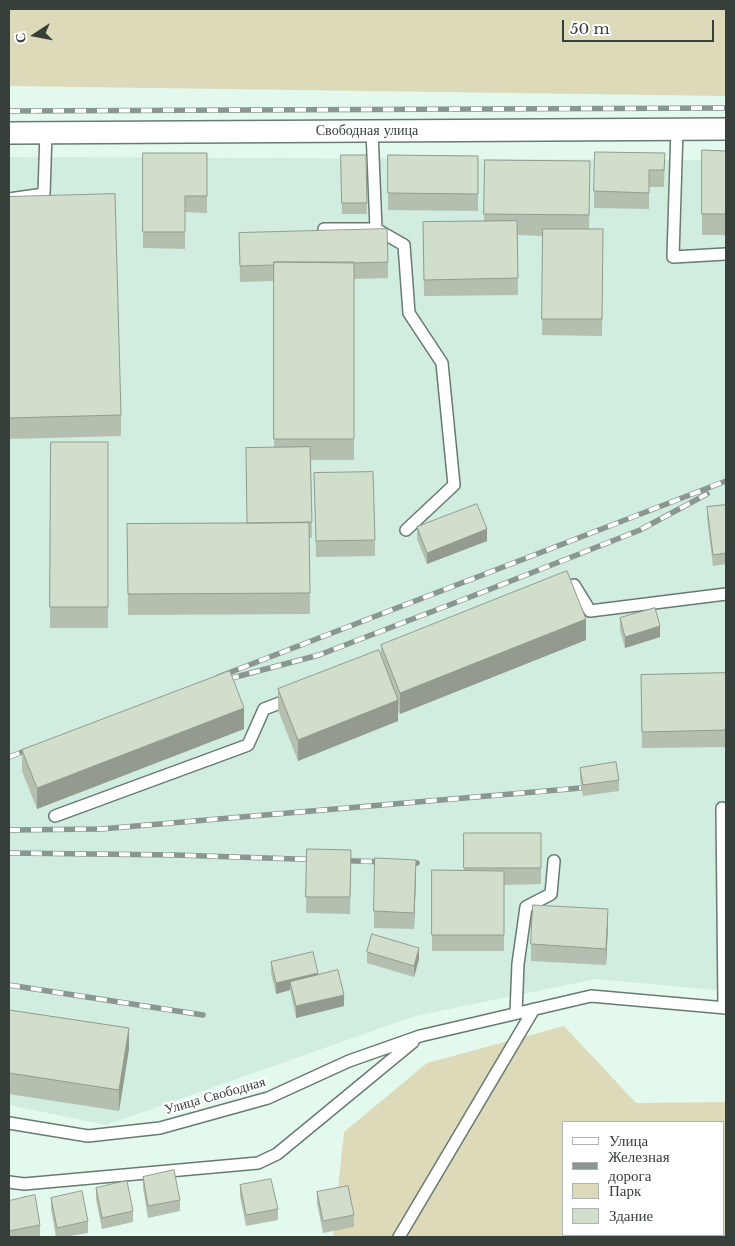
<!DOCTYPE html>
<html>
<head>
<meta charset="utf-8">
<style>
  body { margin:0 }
  #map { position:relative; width:735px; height:1246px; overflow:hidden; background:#e3f9ee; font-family:"Libre Baskerville",serif }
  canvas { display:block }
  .frame { position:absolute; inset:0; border:10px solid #373f3b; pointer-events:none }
  .legend { position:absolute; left:562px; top:1121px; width:162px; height:115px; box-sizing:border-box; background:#fff; border:1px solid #afb2b1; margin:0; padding:6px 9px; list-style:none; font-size:15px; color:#373f3b }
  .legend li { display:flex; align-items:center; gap:10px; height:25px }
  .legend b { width:25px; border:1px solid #afb2b1 }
  .north { position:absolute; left:10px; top:10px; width:50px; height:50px; -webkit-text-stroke:4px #fff; paint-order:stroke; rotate:259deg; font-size:14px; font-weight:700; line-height:20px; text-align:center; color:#373f3b }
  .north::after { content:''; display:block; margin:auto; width:18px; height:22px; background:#373f3b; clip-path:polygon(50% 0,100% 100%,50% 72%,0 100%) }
  .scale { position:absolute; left:562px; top:20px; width:152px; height:22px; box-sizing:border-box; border:2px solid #373f3b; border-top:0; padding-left:6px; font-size:15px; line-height:18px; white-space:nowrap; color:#373f3b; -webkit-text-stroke:4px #fff; paint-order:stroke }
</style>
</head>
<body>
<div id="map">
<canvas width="735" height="1246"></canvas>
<div class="frame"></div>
<ul class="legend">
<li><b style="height:6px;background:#fff"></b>Улица</li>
<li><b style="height:6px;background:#899790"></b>Железная дорога</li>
<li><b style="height:14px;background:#dddab9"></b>Парк</li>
<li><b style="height:14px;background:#d2decc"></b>Здание</li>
</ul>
<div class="north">С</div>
<div class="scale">50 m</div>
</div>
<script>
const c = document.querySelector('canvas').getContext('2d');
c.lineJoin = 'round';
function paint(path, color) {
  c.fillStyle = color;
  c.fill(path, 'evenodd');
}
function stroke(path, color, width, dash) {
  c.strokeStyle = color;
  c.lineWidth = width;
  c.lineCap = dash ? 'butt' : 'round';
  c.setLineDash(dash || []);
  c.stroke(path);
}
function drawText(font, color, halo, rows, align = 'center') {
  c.font = font + ' "Libre Baskerville",serif';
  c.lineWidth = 4.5;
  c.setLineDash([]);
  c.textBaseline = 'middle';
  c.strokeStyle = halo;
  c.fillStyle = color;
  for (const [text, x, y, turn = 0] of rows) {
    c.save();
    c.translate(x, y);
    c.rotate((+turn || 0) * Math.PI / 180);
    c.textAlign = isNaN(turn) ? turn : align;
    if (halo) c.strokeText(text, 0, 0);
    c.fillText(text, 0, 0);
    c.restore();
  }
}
paint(new Path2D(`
  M9,157L726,160V991L596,979L415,1016L106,1125L9,1105Z`), '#d0eddf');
paint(new Path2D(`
  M9,9H726V96L9,86Z
  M564,1026L636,1103L726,1102V1237H335L333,1236L344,1132L427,1063ZM564,1122H724V1235H564Z`), '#dddab9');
const lane = new Path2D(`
  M677,129L673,257L726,254
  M372,131L376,229L404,245L409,313L442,363L454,485L406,530
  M9,199L44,194L46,132
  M324,229H376
  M557,589L574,585L590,611L726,594
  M722,808L724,1008
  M55,816L248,745L264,709L293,698
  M516,1013L518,964L526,907L551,894L554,861
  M9,1123L88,1136L160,1128L268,1098L349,1061L420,1036L591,996L726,1008
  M9,1182L24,1184L258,1163L277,1154L413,1042
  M399,1237L534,1009`);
const street = new Path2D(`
  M9,133L726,129`);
stroke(lane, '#677b71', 14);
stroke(street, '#677b71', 24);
stroke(lane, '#fff', 11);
stroke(street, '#fff', 21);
const rail = new Path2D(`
  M9,111L726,108
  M218,677L726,481
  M228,679L319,655L483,592L640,530L707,494
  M9,757L36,747
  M9,830L101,829L581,788
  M9,853L175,855L417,863
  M9,985L203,1015`);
stroke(rail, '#899790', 5.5);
stroke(rail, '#fff', 4, [11]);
paint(new Path2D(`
  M702,150L726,151V235H702Z
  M143,153H207V213L185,212V249L143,248Z
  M665,153L664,187H649V209L594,208V191Z
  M341,155H366L367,214H342Z
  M388,155L478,156V211L388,210Z
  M485,160L590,161L589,229H603L602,336L542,335L543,236L517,235L518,295L424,296L423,222L484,221Z
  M9,197L121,415V436L9,439Z
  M239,233L388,262V278L354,279V460H311L312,538H309L310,614L128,615L127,524L247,523L274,448V281L240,282Z
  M51,442H108V628H50Z
  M314,473L375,540V556L316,557Z
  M726,505V564L713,566L707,518V507Z
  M417,527L487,541L427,564L417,539Z
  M620,618L660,637L625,648L620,630Z
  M586,640L400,714L398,711V721L298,761L278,710V689L381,655V645Z
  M726,673V747L642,748L641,675Z
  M244,729L37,809L22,771V750Z
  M580,768L619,780V791L583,796L580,779Z
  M464,833H541V884L504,885V951H432V870H464Z
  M307,849L351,850L350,914L306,913Z
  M416,876L414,929L374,928V911Z
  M608,926L606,965L531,961V944Z
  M367,952L419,959L414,977L367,963Z
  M271,962L318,975L344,1006L296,1018L290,990L276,994L271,973Z
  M9,1010L129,1049L119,1111L9,1094Z
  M143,1177L180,1200V1211L148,1218L143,1188Z
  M240,1185L278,1209V1220L246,1226L240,1196Z
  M96,1188L133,1211V1222L102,1229L96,1199Z
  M317,1192L354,1215V1227L323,1233L317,1203Z
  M51,1198L88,1221V1233L64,1237H56L51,1209Z
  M9,1201L40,1225V1236L36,1237H9Z`), '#b5bfaf');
paint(new Path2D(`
  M487,529V541L427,564V553Z
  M586,619V640L400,714V693Z
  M660,626V637L625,648V637Z
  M398,700V721L298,761V740Z
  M244,708V729L37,809V788Z
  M416,860V876L414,929V913Z
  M608,909V926L606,965V949Z
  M419,948V959L414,977V966Z
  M318,973V984L290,982V990L276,994V983Z
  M344,995V1006L296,1018V1006Z
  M129,1028V1049L119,1111V1090Z`), '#939b8f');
const building = new Path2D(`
  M702,150L726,151V214H702Z
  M595,152L665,153L664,170H649V193L594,191Z
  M143,153H207V196H185V232H143Z
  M341,155H366L367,203H342Z
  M388,155L478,156V194L388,193Z
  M485,160L590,161L589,215L484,214Z
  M115,194L121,415L9,418V197Z
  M517,221L518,278L424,280L423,222Z
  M387,229L388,262L354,263L274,262V265L240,266L239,233Z
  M543,229H603L602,319H542Z
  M274,262H354V439H274Z
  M51,442H108V607H50Z
  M310,447L312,522L247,523L246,448Z
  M373,472L375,540L316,541L314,473Z
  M477,504L487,529L427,553L417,527Z
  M726,505V553L713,555L707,507Z
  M309,523L310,593L128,594L127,524Z
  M567,571L586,619L400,693L381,645Z
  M655,608L660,626L625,637L620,618Z
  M379,650L398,700L298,740L278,689Z
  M230,671L244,708L37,788L22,750Z
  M726,673V730L642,732L641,675Z
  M616,762L619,780L583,785L580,768Z
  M464,833H541V868H464Z
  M307,849L351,850L350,897H306Z
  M375,858L416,860L414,913L374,911Z
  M432,870L504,871V935H432Z
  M533,905L608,909L606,949L531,944Z
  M372,934L419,948L414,966L367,952Z
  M313,952L318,973L276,983L271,962Z
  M338,970L344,995L296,1006L290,982Z
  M9,1010L129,1028L119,1090L9,1073Z
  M174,1170L180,1200L148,1206L143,1177Z
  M271,1179L278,1209L246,1215L240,1185Z
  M127,1181L133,1211L102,1218L96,1188Z
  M348,1186L354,1215L323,1221L317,1192Z
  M82,1191L88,1221L57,1228L51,1198Z
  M35,1195L40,1225L9,1231V1201Z`);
paint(building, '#d2decc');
stroke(building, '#939b8f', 1);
drawText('14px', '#373f3b', '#fff', [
  ["Свободная улица",367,131],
  ["Улица Свободная",215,1096,-16]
]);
</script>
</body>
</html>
